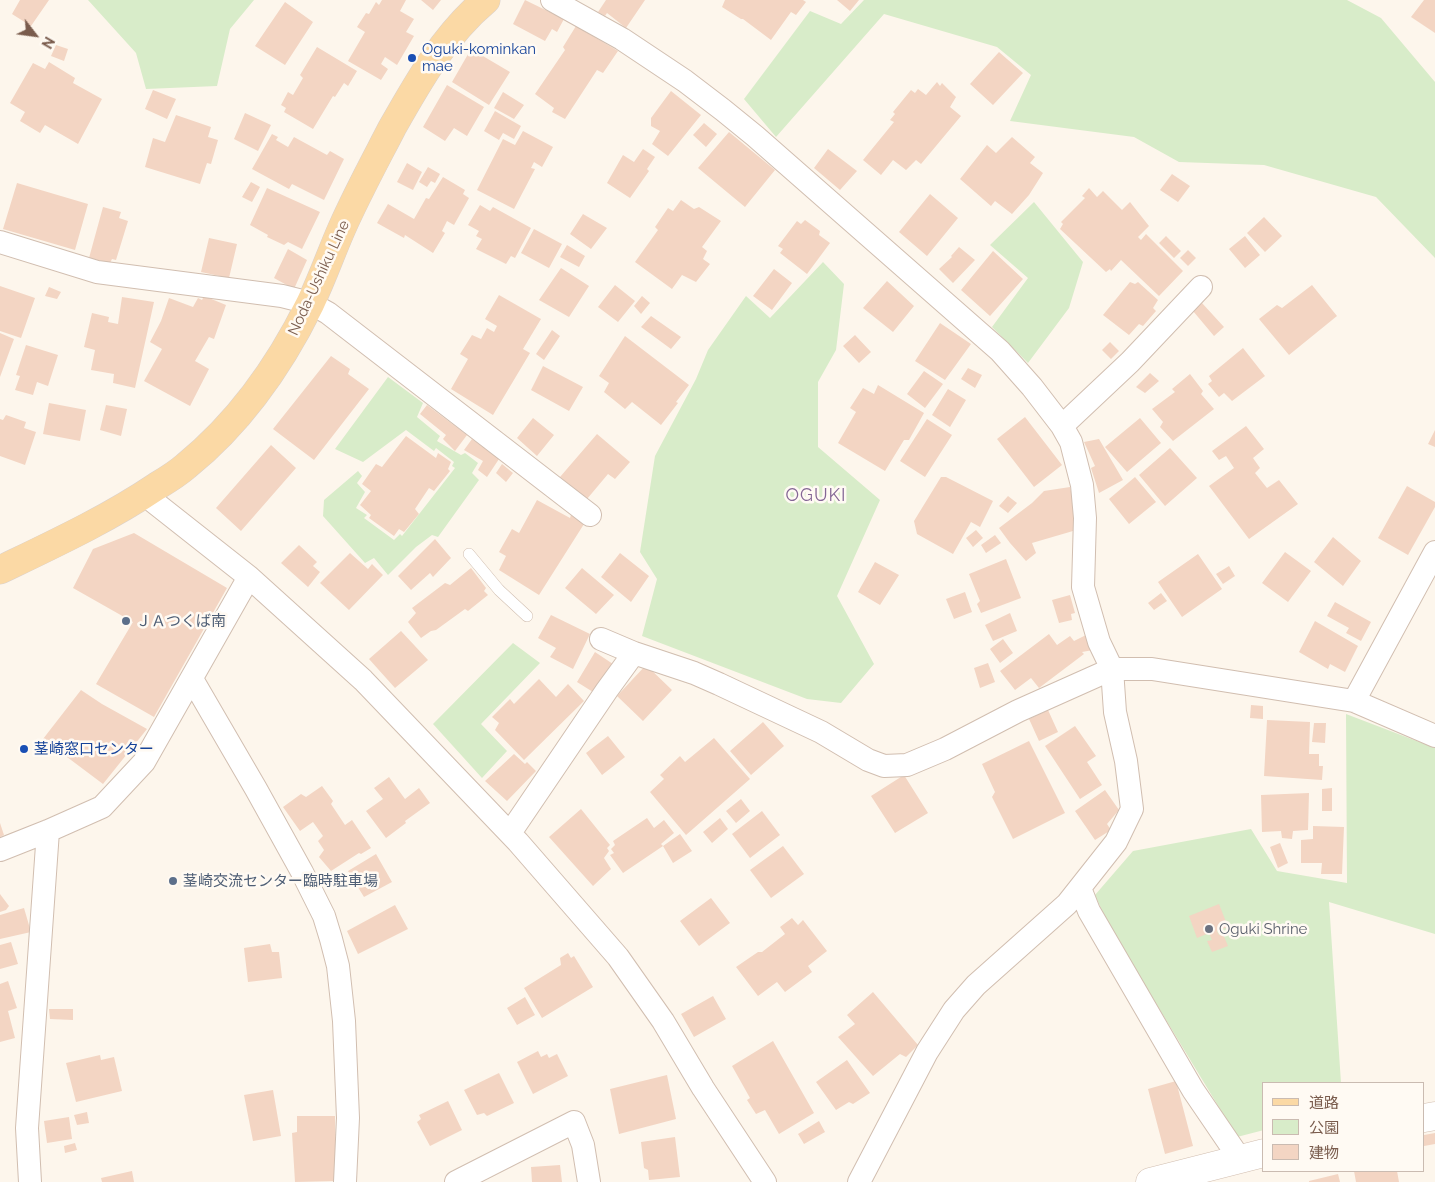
<!DOCTYPE html>
<html>
<head>
<meta charset="utf-8">
<style>
  body { margin:0 }
  #map { position:relative; width:1435px; height:1182px; overflow:hidden; background:#fdf6ec; font-family:Raleway,"Noto Sans JP",sans-serif }
  canvas { display:block }
  .legend { position:absolute; left:1262px; top:1082px; width:162px; height:90px; box-sizing:border-box; background:#fffaf3; border:1px solid #cabbb1; margin:0; padding:6px 9px; list-style:none; font-size:15px; color:#7a5c4d }
  .legend li { display:flex; align-items:center; gap:10px; height:25px }
  .legend b { width:25px; border:1px solid #cabbb1 }
  .north { position:absolute; left:10px; top:10px; width:50px; height:50px; -webkit-text-stroke:4px #fffaf3; paint-order:stroke; rotate:120deg; font-size:14px; font-weight:700; line-height:20px; text-align:center; color:#7a5c4d }
  .north::after { content:''; display:block; margin:auto; width:18px; height:22px; background:#7a5c4d; clip-path:polygon(50% 0,100% 100%,50% 72%,0 100%) }
</style>
</head>
<body>
<div id="map">
<canvas width="1435" height="1182"></canvas>
<ul class="legend">
<li><b style="height:6px;background:#fbd9a5"></b>道路</li>
<li><b style="height:14px;background:#d8ecc9"></b>公園</li>
<li><b style="height:14px;background:#f3d5c3"></b>建物</li>
</ul>
<div class="north">N</div>
</div>
<script>
const c = document.querySelector('canvas').getContext('2d');
c.lineJoin = 'round';
function paint(path, color) {
  c.fillStyle = color;
  c.fill(path, 'evenodd');
}
function stroke(path, color, width, dash) {
  c.strokeStyle = color;
  c.lineWidth = width;
  c.lineCap = dash ? 'butt' : 'round';
  c.setLineDash(dash || []);
  c.stroke(path);
}
function drawText(font, color, halo, rows, align = 'center') {
  c.font = font + ' Raleway,"Noto Sans JP",sans-serif';
  c.lineWidth = 5;
  c.setLineDash([]);
  c.textBaseline = 'middle';
  c.strokeStyle = halo;
  c.fillStyle = color;
  for (const [text, x, y, turn = 0] of rows) {
    c.save();
    c.translate(x, y);
    c.rotate((+turn || 0) * Math.PI / 180);
    c.textAlign = isNaN(turn) ? turn : align;
    if (halo) c.strokeText(text, 0, 0);
    c.fillText(text, 0, 0);
    c.restore();
  }
}
paint(new Path2D(`
  M88,0H254L230,29L217,86L146,89L136,53Z
  M864,0H1347L1381,18L1435,82V258L1376,197L1264,165L1179,162L1134,137L1010,121L1031,75L997,47L884,14L776,137L744,99L810,11L841,24Z
  M1034,202L1083,262L1069,308L1028,363L992,327L1028,278L990,245Z
  M823,262L844,284L836,350L818,382V447L880,500L837,596L874,664L841,703L807,699L642,636L657,579L640,552L655,456L696,379L708,350L746,296L770,318Z
  M388,377L423,403L417,417L440,436L437,441L461,455L465,453L478,463L472,473L479,480L438,537L432,535L416,547L388,575L374,558L365,563L323,516L324,500L358,471L362,476L357,483L365,492L356,508L367,515L364,518L394,540L400,534L402,536L455,468L452,466L454,462L436,448L434,451L406,430L363,462L335,449Z
  M513,643L540,663L481,724L507,751L482,778L433,724Z
  M1346,714L1435,748V934L1329,902L1341,1083H1264V1130L1237,1137L1109,926L1095,895L1133,851L1251,829L1277,871L1347,883Z`), '#d8ecc9');
paint(new Path2D(`
  M20,0H49L31,26L12,14Z
  M382,0H406L400,11L414,19L406,32L414,36L397,65L385,57L381,64L388,69L381,80L348,61L365,32L357,27L366,13L369,14L376,2L379,5Z
  M421,0H441L433,10Z
  M525,0L564,19L557,32L552,29L545,41L513,24Z
  M606,0H645L626,28L607,13L605,16L598,12Z
  M725,0H803L806,2L796,15L791,12L771,40L743,19H741L722,7Z
  M837,0H859L850,11Z
  M1424,0H1435V33L1411,17Z
  M285,2L313,22L285,65L255,46Z
  M576,26L618,51L603,73L597,70L565,119L552,112L554,108L535,94L565,50L563,47Z
  M56,45L68,49L64,61L51,56Z
  M317,47L357,71L348,86L344,83L335,97L333,96L313,129L284,112L286,108L281,105L288,92L293,95L303,78L300,75Z
  M471,49L510,72L489,105L452,82Z
  M999,52L1023,73L993,105L970,84Z
  M49,62L75,78L73,83L102,99L78,144L45,125L40,133L20,121L25,112L10,103L33,63L45,69Z
  M937,82L940,86L942,83L956,97L950,107L961,116L921,164L916,160L906,170L893,160L881,175L863,160L894,122L890,120L895,114L893,112L911,90L915,93L918,89L926,95Z
  M447,85L484,107L467,136L454,128L445,141L423,127Z
  M153,90L176,99L167,119L145,109Z
  M671,91L701,115L668,156L652,144L660,131L651,126V118Z
  M503,92L524,105L514,119L494,108Z
  M495,111L521,126L514,139L503,133L499,140L484,131Z
  M245,113L271,125L258,151L234,139Z
  M176,115L211,127L208,137L218,140L211,164L207,163L200,184L145,167L153,138L165,142Z
  M704,123L717,134L706,147L693,135Z
  M523,131L553,147L542,167L534,162L531,168L535,169L514,209L477,190L503,139L515,145Z
  M729,132L775,170L745,207L698,168Z
  M272,134L278,137L276,140L288,147L294,137L327,155L330,151L344,159L324,200L292,184L289,189L252,169Z
  M1012,137L1035,157L1030,163L1043,173L1029,195L1012,214L995,201L991,206L960,179L987,145L996,153Z
  M643,149L655,157L647,169L649,171L630,198L607,183L623,155L634,162Z
  M828,149L857,171L840,190L814,168Z
  M407,163L422,172L413,190L397,182Z
  M428,167L440,174L435,183L431,181L427,187L419,182Z
  M1172,174L1190,186L1178,202L1160,190Z
  M443,177L465,190L463,194L469,198L454,225L447,221L442,231L445,233L433,253L405,235L404,238L377,223L388,204L414,219L426,198L429,199Z
  M251,182L260,187L252,202L242,197Z
  M17,183L88,204L75,250L3,229Z
  M267,188L320,212L302,249L288,242L284,245L267,237L268,235L250,225Z
  M1089,188L1097,197L1103,191L1122,210L1130,202L1149,226L1138,237L1141,240L1146,234L1183,271L1159,296L1121,260L1111,271L1110,269L1106,272L1060,229L1063,224L1061,222L1085,198L1082,196Z
  M930,194L958,218L927,256L899,232Z
  M681,200L694,209L699,207L721,221L702,247L707,251L703,259L710,264L696,282L682,275L672,289L635,262L658,230L655,227L668,208L673,211Z
  M480,205L490,211L493,207L531,228L515,258L511,256L506,264L476,249L482,239L476,236L479,231L468,225Z
  M103,207L121,212L119,218L128,221L116,260L112,259L110,263L89,258Z
  M583,214L607,228L591,249L570,234Z
  M1264,217L1282,236L1265,252L1247,233Z
  M805,220L820,231L819,235L830,243L807,274L780,253L783,249L778,246L797,221L801,224Z
  M534,229L562,244L549,268L521,253Z
  M1166,236L1181,251L1174,258L1159,243Z
  M1245,236L1260,255L1245,268L1229,249Z
  M209,238L237,244L229,278L201,272Z
  M567,245L585,256L579,267L560,257Z
  M959,247L975,260L953,283L939,269L952,257L951,256Z
  M288,249L307,260L294,289L274,278Z
  M1188,250L1196,258L1188,266L1180,258Z
  M993,251L1023,279L990,316L961,290Z
  M561,268L589,286L569,317L539,300Z
  M774,269L792,283L772,310L753,296Z
  M887,281L914,306L893,332L863,308Z
  M1130,282L1135,284L1138,282L1158,300L1153,308L1156,311L1143,326L1139,324L1129,335L1103,315Z
  M615,285L635,301L618,322L598,307Z
  M1312,285L1337,316L1289,355L1259,319L1277,305L1282,308Z
  M0,286L35,298L21,338L0,331Z
  M49,287L61,292L57,299L45,296Z
  M499,295L541,319L523,349L530,353L493,415L451,389L468,359L460,354L472,335L481,339L487,328L494,332L497,326L485,319Z
  M204,296L226,305L214,339L209,337L195,361L209,369L190,406L144,381L162,349L150,342L161,321L169,298L193,307L198,298L202,300Z
  M642,296L650,303L641,314L634,306Z
  M122,297L154,302L135,388L113,383L114,374L91,370L95,350L84,347L92,313L109,317L108,322L118,324Z
  M1202,303L1224,327L1214,336L1193,311Z
  M651,316L681,337L671,349L641,327Z
  M940,323L971,344L945,380L915,361Z
  M552,330L560,336L544,360L536,354Z
  M0,333L14,339L0,377Z
  M855,335L871,352L859,363L843,346Z
  M625,336L689,385L676,402L678,403L661,425L632,402L625,409L604,392L609,383L599,376Z
  M1110,342L1119,351L1111,359L1102,350Z
  M26,345L58,355L48,386L37,382L33,395L15,390L20,376L16,375Z
  M1243,348L1265,376L1232,401L1224,393L1219,397L1208,384L1212,381L1209,376Z
  M331,356L350,369L348,374L369,389L314,460L273,429Z
  M543,366L583,387L569,411L531,390Z
  M968,368L982,375L975,388L961,379Z
  M924,371L943,384L925,408L907,394Z
  M1150,373L1159,381L1145,393L1136,387Z
  M1190,374L1203,391L1201,394L1214,409L1173,441L1160,427L1163,422L1152,409L1175,392L1172,389Z
  M878,385L924,413L909,440H904L885,471L838,443L856,412L850,408L863,388L874,394Z
  M948,389L966,400L950,427L932,415Z
  M49,403L86,410L80,441L43,434Z
  M106,405L127,409L121,436L100,430Z
  M427,405L467,435L455,451L443,439L446,435L420,414Z
  M6,415L26,422L24,428L36,432L25,465L0,456V419L3,420Z
  M1025,417L1062,465L1034,487L997,439Z
  M533,418L554,435L537,456L517,438Z
  M1140,418L1161,443L1127,472L1105,447Z
  M927,419L952,435L925,477L900,461Z
  M1246,426L1264,449L1253,458L1260,468L1255,473L1267,488L1279,480L1298,504L1249,539L1209,486L1234,468L1226,456L1219,460L1212,451Z
  M1435,430V447L1428,444Z
  M597,434L630,462L615,479L608,474L587,499L560,477Z
  M406,436L436,458L438,453L451,462L448,469L450,471L434,491L429,488L415,509L419,514L404,532L399,529L394,536L369,518L371,515L360,505L371,491L362,484L376,464L382,467Z
  M472,439L499,459L487,477L478,470L483,461L464,450Z
  M1099,439L1123,480L1099,493L1091,468L1095,466L1084,442Z
  M271,445L296,468L241,531L216,508Z
  M1170,448L1197,478L1165,506L1139,475Z
  M502,464L513,473L506,482L496,473Z
  M941,477H946L993,501L980,527L971,522L953,554L917,534L914,521Z
  M1135,477L1156,502L1129,524L1109,499Z
  M1407,486L1435,502V507L1408,555L1378,538Z
  M1070,487L1074,504L1073,531L1032,543L1036,553L1026,561L1010,543L999,528L1032,503L1044,491Z
  M1008,496L1017,503L1008,513L999,506Z
  M537,500L570,518L571,515L584,524L539,595L499,570L506,556L499,552L512,529L519,533Z
  M976,530L983,538L973,547L966,538Z
  M134,533L227,588L154,717L96,684L133,622L73,588L93,549Z
  M995,535L1001,543L986,553L981,545Z
  M1333,537L1361,561L1343,586L1314,562Z
  M435,539L451,558L433,577L430,573L411,590L398,576Z
  M299,545L317,562L313,566L320,572L308,587L281,563Z
  M1285,552L1311,571L1288,602L1262,583Z
  M350,553L368,569L372,564L383,575L349,610L320,583Z
  M620,553L649,576L631,602L601,577Z
  M1198,554L1222,589L1182,617L1158,582Z
  M1006,559L1021,598L981,613L977,604L980,601L969,574Z
  M875,562L899,575L880,605L858,592Z
  M1229,566L1235,576L1223,584L1216,574Z
  M471,568L486,588L484,591L488,595L468,611L465,609L436,630L431,631L421,638L408,622L416,613L412,608L445,583L450,585Z
  M582,568L614,595L596,614L565,588Z
  M965,592L972,612L954,619L946,599Z
  M1161,593L1167,601L1154,610L1148,603Z
  M1070,595L1075,613L1071,614L1072,620L1059,623L1052,600Z
  M1335,602L1371,622L1361,641L1346,633L1349,628L1327,616Z
  M1010,613L1017,631L993,641L985,625Z
  M551,615L590,634L573,669L550,657L556,648L538,638Z
  M1315,621L1358,646L1345,672L1330,664L1328,669L1299,652Z
  M401,631L428,660L395,688L369,659Z
  M1049,634L1057,645L1070,636L1074,641L1086,635L1093,650L1082,652L1084,654L1039,688L1031,678L1015,690L1000,671Z
  M1003,639L1013,653L1000,663L990,649Z
  M595,652L613,664L593,692L577,682Z
  M988,663L995,682L980,688L974,668Z
  M646,665L672,690L643,721L617,696Z
  M539,679L556,697L568,684L584,701L524,760L495,730L499,723L492,717L510,699L514,704Z
  M81,690L102,704L147,729L103,784L43,739Z
  M1251,705L1263,706V719L1250,718Z
  M1048,710L1058,732L1039,741L1029,719Z
  M1267,720L1310,722L1309,754H1319V766H1323L1322,780L1264,776Z
  M763,722L784,746L751,775L730,751Z
  M1314,723H1326L1325,743L1312,742Z
  M1075,726L1096,756L1087,762L1102,785L1080,799L1045,746Z
  M608,736L625,757L602,775L586,753Z
  M714,738L750,779L686,835L650,792L664,779L660,775L680,756L685,762Z
  M1029,741L1065,813L1013,839L992,797L995,792L982,764Z
  M514,754L525,764L527,762L536,771L507,801L485,781Z
  M904,775L928,813L895,833L871,796Z
  M389,777L405,799L419,788L430,803L405,821L406,823L386,838L366,811L383,799L374,788Z
  M322,786L333,801L331,804L345,825L352,820L371,848L361,854L359,853L331,871L319,857L324,850L318,841L323,836L313,822L300,831L283,807L301,794L306,797Z
  M1332,788V811H1322V789Z
  M1105,790L1119,810L1107,824L1111,830L1095,840L1075,811Z
  M1309,793L1308,830L1293,831L1292,839L1282,838L1281,831L1262,832L1261,795Z
  M741,799L750,811L736,823L726,811Z
  M581,809L610,845L607,848L609,851L604,858L611,869L593,886L549,837Z
  M762,811L780,835L750,858L732,834Z
  M647,818L654,828L664,820L674,833L661,844L663,846L623,873L610,855L614,853L611,849L615,845L613,841Z
  M720,818L728,829L712,843L703,832Z
  M0,823L4,835L0,837Z
  M1313,826L1344,827L1342,874H1321L1322,863H1301V840L1313,839Z
  M680,834L692,851L673,863L663,846Z
  M1280,843L1288,863L1278,868L1270,847Z
  M783,846L804,874L771,898L750,870Z
  M376,854L392,882L364,897L348,871Z
  M0,894L9,906L6,910L0,912Z
  M711,898L730,923L699,946L680,921Z
  M1219,904L1228,927L1217,931L1219,935L1223,934L1228,946L1212,952L1207,941L1212,940L1209,933L1197,938L1189,916Z
  M395,905L408,929L358,954L347,931Z
  M24,908L31,932L0,939V915Z
  M792,918L798,925L803,920L827,951L808,966L812,972L785,992L777,982L758,996L736,967L758,952H762L785,934L780,927Z
  M11,942L18,964L0,969V945Z
  M270,944L272,952H279L282,978L248,982L244,948Z
  M568,953L571,958L574,956L593,987L542,1018L524,988L561,965L560,958Z
  M8,981L17,1008L8,1011L15,1038L0,1042V984Z
  M873,992L918,1045L906,1057L900,1054L873,1076L838,1037L855,1024L847,1015Z
  M713,996L726,1019L694,1037L681,1014Z
  M525,997L535,1015L517,1025L507,1008Z
  M49,1009H73V1020L50,1019Z
  M773,1041L814,1113L779,1134L765,1110L756,1114L747,1100L750,1098L732,1066Z
  M538,1051L541,1057L547,1054L549,1058L557,1054L568,1076L533,1094L517,1062Z
  M100,1055L101,1060L114,1057L122,1091L76,1102L66,1063Z
  M847,1060L870,1093L853,1104L849,1102L836,1110L816,1082Z
  M499,1073L514,1103L487,1116L484,1113L477,1115L464,1090Z
  M667,1075L676,1119L619,1134L610,1089Z
  M1176,1081L1193,1146L1165,1154L1148,1089Z
  M273,1090L281,1136L253,1141L244,1095Z
  M448,1101L462,1130L430,1146L417,1122L421,1119L419,1115Z
  M87,1112L89,1123L77,1125L74,1115Z
  M297,1116H335L336,1181L295,1182L292,1133L297,1132Z
  M69,1117L72,1139L47,1143L44,1121Z
  M819,1121L825,1132L804,1144L798,1134Z
  M1435,1133V1144L1424,1146V1135Z
  M675,1137L680,1177L649,1180L648,1170L644,1168L641,1142Z
  M75,1143L77,1150L65,1153L64,1146Z
  M560,1165L562,1182H532L531,1167Z
  M132,1171L134,1182H102L101,1178Z
  M1354,1171H1397L1399,1182H1356Z
  M1338,1174L1340,1182H1309V1181Z`), '#f3d5c3');
const service = new Path2D(`
  M469,554L499,590L527,616`);
const minor = new Path2D(`
  M552,0L622,39L685,81L723,110L755,136L1000,351L1032,387L1062,426L1071,442L1082,485L1085,518L1083,587L1099,642L1112,669H1152L1354,701L1435,736
  M0,242L97,272L282,296L310,303L328,313L590,515
  M1062,426L1130,362L1201,287
  M145,495L249,577L363,680L518,842L618,957L663,1021L703,1088L765,1182
  M601,639L634,653
  M192,679L256,789L302,872L324,916L331,939L338,966L344,1021L348,1118L345,1182
  M1354,701L1435,552
  M510,833L607,690L634,653L694,673L719,684L821,732L868,760L884,766L907,765L945,749L1018,711L1112,669L1115,712L1126,761L1132,809L1116,842L1067,904L976,985L954,1010L927,1052L859,1182
  M0,850L48,831L102,807L144,762L249,577
  M1080,888L1089,911L1193,1090L1240,1159
  M30,1182L27,1128L48,831
  M456,1182L574,1122L583,1145L589,1182`);
const tertiary = new Path2D(`
  M1424,1118L1435,1116
  M1150,1182L1264,1153`);
const primary = new Path2D(`
  M0,570C54,544 108,519 157,486C167,480 177,474 186,466C239,423 280,365 310,304C322,279 331,253 342,228C357,194 375,161 392,128C418,82 445,34 486,0`);
stroke(service, '#d1beb0', 12);
stroke(minor, '#d1beb0', 24);
stroke(tertiary, '#d1beb0', 29);
stroke(primary, '#dad1cd', 29);
stroke(service, '#fff', 11);
stroke(minor, '#fff', 22);
stroke(tertiary, '#fff', 28);
stroke(primary, '#fbd9a5', 28);
for (const [x, y, r, color] of [
  [412,58,5,"#1a4fb4"],
  [126,621,5,"#5c6f8a"],
  [24,749,5,"#1a4fb4"],
  [173,881,5,"#5c6f8a"],
  [1209,929,5,"#6b7280"]
]) {
  const dot = new Path2D();
  dot.arc(x, y, r, 0, 2 * Math.PI);
  c.fillStyle = color;
  c.fill(dot);
  stroke(dot, '#fffaf3', 2);
}
drawText('15px', '#164399', '#fffaf3', [
  ["Oguki-kominkan",422,49],
  ["mae",422,66],
  ["茎崎窓口センター",34,749]
], 'left');
drawText('15px', '#7a5c4d', '#fffaf3', [
  ["Noda-Ushiku Line",319,278,-65]
]);
drawText('15px', '#4e5e75', '#fffaf3', [
  ["ＪＡつくば南",136,621],
  ["茎崎交流センター臨時駐車場",183,881]
], 'left');
drawText('15px', '#5b616d', '#fffaf3', [
  ["Oguki Shrine",1219,929]
], 'left');
c.letterSpacing = '1px';
drawText('18px', '#846695', '#fffaf3', [
  ["OGUKI",816,496]
]);
c.letterSpacing = '0px';
</script>
</body>
</html>
